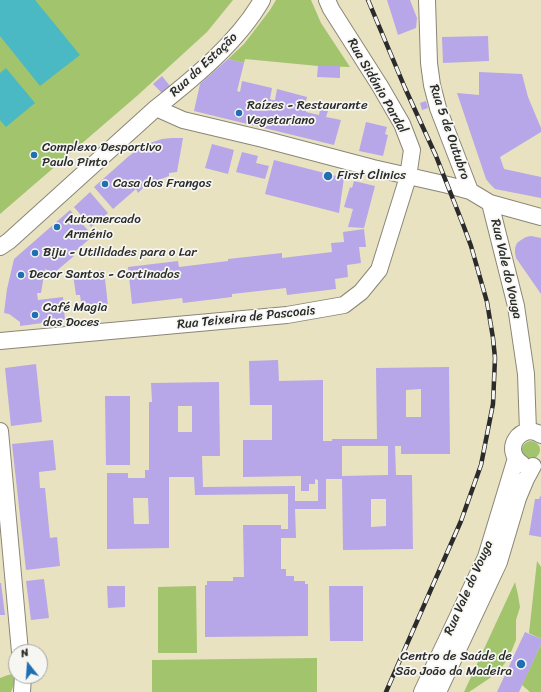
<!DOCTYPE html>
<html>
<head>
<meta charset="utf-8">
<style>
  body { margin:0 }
  #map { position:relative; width:541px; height:692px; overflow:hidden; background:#e8e2c1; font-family:Sriracha,sans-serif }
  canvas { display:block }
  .north { position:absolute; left:8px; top:644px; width:40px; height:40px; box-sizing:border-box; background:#f6f6f2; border:1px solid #a5a5a2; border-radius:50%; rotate:343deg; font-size:11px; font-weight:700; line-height:16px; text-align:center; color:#2b2b2b }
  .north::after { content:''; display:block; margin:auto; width:14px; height:18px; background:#1f6fb2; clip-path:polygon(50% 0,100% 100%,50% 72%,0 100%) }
</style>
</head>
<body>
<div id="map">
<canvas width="541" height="692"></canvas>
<div class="north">N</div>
</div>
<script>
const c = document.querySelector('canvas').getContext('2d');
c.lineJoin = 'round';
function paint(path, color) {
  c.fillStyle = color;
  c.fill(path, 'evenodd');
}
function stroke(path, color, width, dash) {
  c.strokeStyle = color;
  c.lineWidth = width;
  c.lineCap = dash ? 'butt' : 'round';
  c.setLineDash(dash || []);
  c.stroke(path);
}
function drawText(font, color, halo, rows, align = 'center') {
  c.font = font + ' Sriracha,sans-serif';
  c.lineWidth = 3.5;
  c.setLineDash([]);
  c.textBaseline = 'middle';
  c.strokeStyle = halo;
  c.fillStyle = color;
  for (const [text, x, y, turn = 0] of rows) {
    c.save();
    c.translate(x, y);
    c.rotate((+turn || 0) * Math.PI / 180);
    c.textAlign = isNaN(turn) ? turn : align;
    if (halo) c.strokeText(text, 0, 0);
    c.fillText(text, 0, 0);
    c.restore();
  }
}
paint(new Path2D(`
  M0,0H233L207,32L138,95L0,214Z
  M276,0H311L321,23L350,67L318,66L245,59L244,63L228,59L244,44L270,10Z
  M522 450a9 9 0 1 1 18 0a9 9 0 1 1-18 0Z
  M537,561L541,567V639L529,633Z
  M515,582L518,595L520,607L516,620V640L509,657L502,667L493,676L469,692H464Z
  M196,586L197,653H158V587Z
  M541,644V692H530L522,685Z
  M317,658V692H152V660Z
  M15,674C15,681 14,685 11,692H0V678L8,675Z`), '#a1c46d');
paint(new Path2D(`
  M0,0H35L80,55L40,86L0,36Z
  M6,68L35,103L6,127L0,120V73Z`), '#4bb9c4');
paint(new Path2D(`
  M387,0H410L417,18L416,28L398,35Z
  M488,36L489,61L443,63L442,37Z
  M228,59L244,63L237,91L240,92L242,81L272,88L270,99L272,100H275L277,89L307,97L304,108H307L306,112L319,115L320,110L328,111L326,117L341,120L334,145L194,111L200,84Z
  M318,66H340V78L317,77Z
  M479,72L522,74L528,97L541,128V132L500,157L504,169L541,177V198L495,189L490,184L486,179L457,93L479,95Z
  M162,76L170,86L162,93L153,84Z
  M426,101L428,108L422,110L420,103Z
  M366,122L387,127L385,134L388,135L383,156L359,151Z
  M172,138H183L177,172L169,173V176L153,182L151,180L138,193L136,189L113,209L94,187L129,156L144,145L162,139Z
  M212,144L234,150L228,174L205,168Z
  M242,152L258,156L256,163L269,166L265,179L236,172Z
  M274,160L344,178L339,213L265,194Z
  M354,181L375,186L364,228L348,227L353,209L344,207L350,187L352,188Z
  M90,192L108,213L91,227L74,207Z
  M70,210L93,236L72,254L74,256L54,273L45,269L41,293H37L38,300L63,297L65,320L20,326V322L9,314L4,313L7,289L14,259Z
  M364,229L366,247H359L361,263L347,265L348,277L335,279L336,289L287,295L286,288L232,294V297L183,303L182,298L132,304L128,267L178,261L179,267L228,261V259L282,253V258L332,252L331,243L344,242L343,232Z
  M531,236L541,238V294L516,258L515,253V248L517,243L521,240L526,237Z
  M104,270L108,306L82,309L80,295H76L73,274Z
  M278,360L279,381L323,380V441H332V439H377L376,368L449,367L450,454H401V446H395L396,475H412L413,549L343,550L342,479H326V509H295L296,538H281V569H286V576H294V581H305V584H308V636L205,637V585H207V581H233V577H244L243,525H281V529H288V494L195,495L194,477H169V548L107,549V473H128V478H145V470H149V402H152L151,383L219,382L220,456H202L203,487L295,486V501H318V480L315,479V484H309V491H301V476L243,477V440H272V405H250L249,361ZM421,389V417H406V390ZM178,406H192V432H178ZM342,446H388V475L342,476ZM133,498H148L149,524H134ZM371,499H386V526L371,527Z
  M36,364L42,422L11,426L5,368Z
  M105,396H130V465H106Z
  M53,440L56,470L39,472L40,488H45L50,538L57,537L60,566L26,570L12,444Z
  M541,495V537L529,535L535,499H539Z
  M44,579L49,618L31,620L26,581Z
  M0,583H1L5,615H0Z
  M107,586H125V607L108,608Z
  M329,586H363V641H330Z
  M525,632L541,639V644L519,692H497Z`), '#b7a6e8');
const minor = new Path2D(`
  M427,0L429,63L432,85L438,108L470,191
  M156,108C194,78 238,42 262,0
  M490,203L516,306L526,374L528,431
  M0,247L9,241L156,108L183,120L263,139L373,168L448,185L470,191L490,203L541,217
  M0,341L287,315L344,305L361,292L379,270L408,177L412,150L402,124L380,86L331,9L327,0
  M0,431L20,652
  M522,464C501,450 521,421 541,435
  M22,692L23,676
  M422,692L486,557L516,458
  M438,692L499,562L518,498L526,479L533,466`);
stroke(minor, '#8a8676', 18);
stroke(minor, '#fff', 16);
const rail = new Path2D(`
  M368,0L405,88L436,156L464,227L471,246L487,302L493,338L495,358L493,404L481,465L461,521L386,692`);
stroke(rail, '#2b2b2b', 4.5);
stroke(rail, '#f6f6f2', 3, [9]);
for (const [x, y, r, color] of [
  [239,113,4,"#1f6fb2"],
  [34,155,4,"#1f6fb2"],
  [328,176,5,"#1f6fb2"],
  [105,184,4,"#1f6fb2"],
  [57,227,4,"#1f6fb2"],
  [35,253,4,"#1f6fb2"],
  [21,275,4,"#1f6fb2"],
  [35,315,4,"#1f6fb2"],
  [521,664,5,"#1f6fb2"]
]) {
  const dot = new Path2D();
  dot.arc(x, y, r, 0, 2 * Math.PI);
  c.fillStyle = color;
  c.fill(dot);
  stroke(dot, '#f6f6f2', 1.5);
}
drawText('13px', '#2b2b2b', '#f6f6f2', [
  ["Rua da Estação",204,65,-43],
  ["Rua Sidónio Pardal",377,86,60],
  ["Rua 5 de Outubro",449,132,71],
  ["Rua Vale do Vouga",506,269,77],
  ["Rua Teixeira de Pascoais",246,318,-6],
  ["Rua Vale do Vouga",469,588,-66]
]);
drawText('13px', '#2b2b2b', '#f6f6f2', [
  ["Raízes - Restaurante",247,106],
  ["Vegetariano",247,121],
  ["Complexo Desportivo",42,148],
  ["Paulo Pinto",42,163],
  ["First Clinics",337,176],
  ["Casa dos Frangos",113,184],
  ["Automercado",65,220],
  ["Arménio",65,235],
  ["Biju - Utilidades para o Lar",43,253],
  ["Decor Santos - Cortinados",29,275],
  ["Café Magia",43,308],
  ["dos Doces",43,323],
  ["Centro de Saúde de",512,657,"right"],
  ["São João da Madeira",512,672,"right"]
], 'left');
</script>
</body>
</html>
